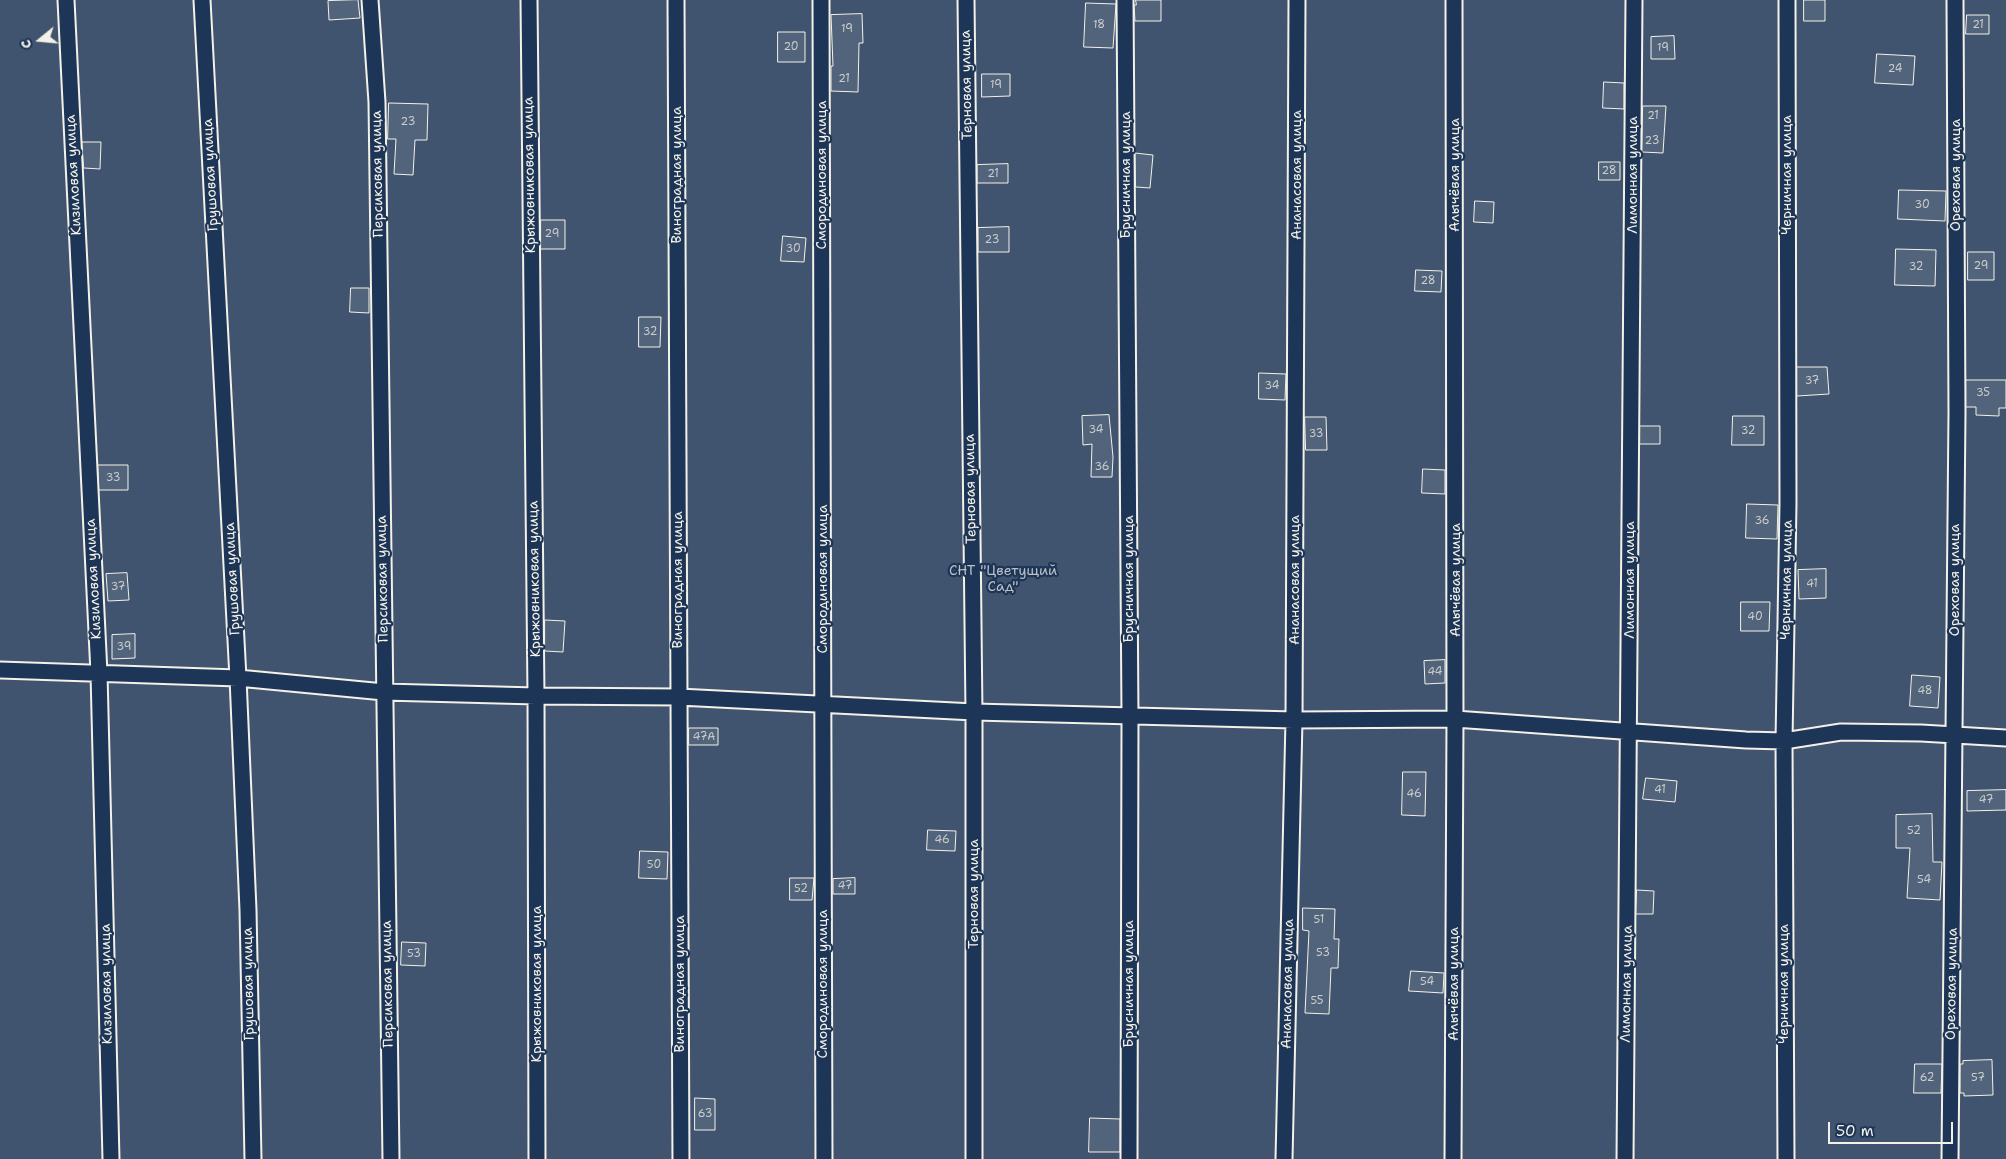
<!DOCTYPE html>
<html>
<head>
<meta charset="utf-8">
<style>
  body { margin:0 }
  #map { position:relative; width:2006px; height:1159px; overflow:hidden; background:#263d5d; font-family:"Shantell Sans",sans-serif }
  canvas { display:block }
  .north { position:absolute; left:15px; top:15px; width:50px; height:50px; -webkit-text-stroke:4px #1d3557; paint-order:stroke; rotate:253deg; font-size:14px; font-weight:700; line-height:20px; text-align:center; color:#f4f1e8 }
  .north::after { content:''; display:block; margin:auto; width:18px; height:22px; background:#f4f1e8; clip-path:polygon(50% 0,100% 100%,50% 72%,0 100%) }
  .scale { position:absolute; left:1828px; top:1122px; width:125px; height:22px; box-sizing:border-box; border:2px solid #f4f1e8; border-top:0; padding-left:6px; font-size:15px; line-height:18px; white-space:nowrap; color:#f4f1e8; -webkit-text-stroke:4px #1d3557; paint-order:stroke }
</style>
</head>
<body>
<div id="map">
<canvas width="2006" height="1159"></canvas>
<div class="north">С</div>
<div class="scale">50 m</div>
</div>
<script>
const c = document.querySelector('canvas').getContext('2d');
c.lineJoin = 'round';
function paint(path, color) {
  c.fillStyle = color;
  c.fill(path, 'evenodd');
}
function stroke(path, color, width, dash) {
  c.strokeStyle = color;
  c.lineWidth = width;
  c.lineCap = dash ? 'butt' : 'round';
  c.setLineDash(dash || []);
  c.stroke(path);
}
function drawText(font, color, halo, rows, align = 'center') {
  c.font = font + ' "Shantell Sans",sans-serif';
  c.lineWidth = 4.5;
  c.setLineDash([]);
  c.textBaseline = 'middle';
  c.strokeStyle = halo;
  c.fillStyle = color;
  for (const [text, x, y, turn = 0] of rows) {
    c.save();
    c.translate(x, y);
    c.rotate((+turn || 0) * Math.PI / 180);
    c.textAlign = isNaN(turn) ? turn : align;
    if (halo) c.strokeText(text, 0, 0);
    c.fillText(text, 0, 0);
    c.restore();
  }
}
paint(new Path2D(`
  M0,0H2006V1159H0Z`), '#40546f');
const building = new Path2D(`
  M358,0L360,18L329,20L328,1Z
  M1136,0H1161V21H1135L1134,5H1136Z
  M1804,0H1825V21H1804Z
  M1086,3L1116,4L1113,48L1084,47Z
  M862,14L863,43H859L858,92L831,91V66H833L831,15Z
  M1967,15H1989V34H1966Z
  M778,32H805V62H778Z
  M1674,36L1675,59H1651V37Z
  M1877,54L1915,56L1913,85L1875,83Z
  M982,74H1010V96L982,97Z
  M1604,82L1624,83V109L1603,108Z
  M389,103L428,104L427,140H415L413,175L394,174L396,139H388Z
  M1643,106H1666L1663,153L1642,152Z
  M82,142H101L100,169L84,168Z
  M1135,153L1153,155L1150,188L1136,187Z
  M1599,162H1620V180H1599Z
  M1008,164V183H977V165Z
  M1899,190L1946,191L1945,221L1898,219Z
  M1475,201L1494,202L1493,223L1474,222Z
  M541,220H565V249H541Z
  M1009,227V252H978V228Z
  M783,236L806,238L804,262L781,261Z
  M1896,249L1936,250L1935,286L1895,285Z
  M1968,252H1994V280H1968Z
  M1416,270L1442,271L1441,292L1415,291Z
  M351,288H369V313L350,312Z
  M639,317H661L660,347H639Z
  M1797,367H1827L1829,394L1797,396Z
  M1259,373L1286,374L1285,400L1259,399Z
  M1966,380H2006V408H1999V416L1976,415V407H1966Z
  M1109,415L1113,457L1112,477H1091L1092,444L1083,445L1082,416Z
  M1733,416H1764V445H1732Z
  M1305,417H1326L1327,450H1306Z
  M1640,426H1660V444H1640Z
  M98,465H128V490H99Z
  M1423,469L1445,470V494L1422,493Z
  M1747,504L1778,505L1777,539L1746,538Z
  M1826,569V598L1799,599L1798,570Z
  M127,573L129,600L108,601L106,574Z
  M1741,602H1770L1769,631H1741Z
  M545,620L565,621L563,652L545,651Z
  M135,634V658L112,659V635Z
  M1445,660V683L1425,684L1424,661Z
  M1912,675L1940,677L1938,708L1910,706Z
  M689,728H718V745H689Z
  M1403,772H1426L1425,816L1402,815Z
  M1646,778L1677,781L1675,802L1643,799Z
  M2006,790V810L1967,811V791Z
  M1932,814L1933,862H1942L1940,900L1907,898L1910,848H1896V815Z
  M928,830L956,831L955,851L927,850Z
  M640,851L668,852L667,879L639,878Z
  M790,878H814L812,900H790Z
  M855,878V894H833V879Z
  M1637,890L1654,891L1653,914H1636Z
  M1303,908L1335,909L1334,939H1339L1338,968H1331L1329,1014L1305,1013L1309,931L1303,930Z
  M402,942L426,943L425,966L401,965Z
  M1411,971L1444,973L1443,993L1409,991Z
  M1992,1060L1993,1095L1964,1096V1093H1960V1064H1963V1061Z
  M1915,1064H1942L1941,1093H1914Z
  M695,1098L715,1099V1130H695Z
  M1090,1118L1120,1119V1152H1089Z`);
paint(building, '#52647b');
stroke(building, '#f4f1e8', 1);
const minor = new Path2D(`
  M66,0L99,673L111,1159
  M202,0L238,678L248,910L253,1159
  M370,0L377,102L391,1159
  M529,0L536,696L537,1159
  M676,0L681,1159
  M821,0L824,1159
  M966,0L974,712V1159
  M1125,0L1130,717L1129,1159
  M0,670L238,678L384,692L536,696L679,697L974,712L1294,720L1455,719L1746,740L1784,741L1841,732L1921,733L2006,738
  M1284,1159L1294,720L1297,0
  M1453,1159L1455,719L1454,0
  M1625,1159L1634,0
  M1786,1159L1784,741L1788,503L1787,0
  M1950,1159L1957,412L1955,0`);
stroke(minor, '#f4f1e8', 19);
stroke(minor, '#1d3557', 15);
drawText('11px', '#cccecd', null, [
  ["18",1099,25],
  ["21",1978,25],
  ["19",847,29],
  ["20",791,47],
  ["19",1663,48],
  ["24",1895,69],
  ["21",844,79],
  ["19",996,85],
  ["21",1653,116],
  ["23",408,122],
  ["23",1652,141],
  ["28",1609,171],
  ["21",993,174],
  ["30",1922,205],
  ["29",552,234],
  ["23",992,240],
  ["30",793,249],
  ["29",1981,266],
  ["32",1916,267],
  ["28",1428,281],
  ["32",650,332],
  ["37",1812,381],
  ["34",1272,386],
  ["35",1983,393],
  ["34",1096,430],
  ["32",1748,431],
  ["33",1316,434],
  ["36",1102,467],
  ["33",113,478],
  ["36",1762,521],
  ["41",1812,584],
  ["37",118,587],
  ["40",1755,617],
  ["39",124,647],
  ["44",1435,672],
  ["48",1925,691],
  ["47А",704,737],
  ["41",1660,790],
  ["46",1414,794],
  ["47",1986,800],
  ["52",1914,831],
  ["46",942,840],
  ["50",654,865],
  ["54",1924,880],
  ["47",845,886],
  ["52",801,889],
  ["51",1319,920],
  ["53",1323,953],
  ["53",414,954],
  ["54",1427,982],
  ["55",1317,1001],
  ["62",1927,1078],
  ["57",1978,1078],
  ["63",705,1114]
]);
drawText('14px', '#f4f1e8', '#1d3557', [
  ["Терновая улица",967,85,-91],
  ["Персиковая улица",378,174,-91],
  ["Кизиловая улица",74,175,-93],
  ["Грушовая улица",211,175,-93],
  ["Крыжовниковая улица",530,175,-91],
  ["Виноградная улица",677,175,-90],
  ["Смородиновая улица",822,175,-90],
  ["Брусничная улица",1126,175,-90],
  ["Ананасовая улица",1297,175,-90],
  ["Алычёвая улица",1455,175,-90],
  ["Лимонная улица",1633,175,-90],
  ["Черничная улица",1787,175,-90],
  ["Ореховая улица",1956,175,-90],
  ["Терновая улица",971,489,-91],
  ["Кизиловая улица",94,579,-93],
  ["Грушовая улица",233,579,-93],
  ["Персиковая улица",383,579,-91],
  ["Крыжовниковая улица",535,579,-91],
  ["Смородиновая улица",823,579,-90],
  ["Брусничная улица",1129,579,-90],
  ["Виноградная улица",678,580,-90],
  ["Ананасовая улица",1295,580,-90],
  ["Алычёвая улица",1456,580,-90],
  ["Лимонная улица",1630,580,-90],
  ["Черничная улица",1787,580,-89],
  ["Ореховая улица",1955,580,-90],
  ["Терновая улица",974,894,-90],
  ["Кизиловая улица",107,984,-91],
  ["Грушовая улица",249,984,-91],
  ["Персиковая улица",388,984,-91],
  ["Крыжовниковая улица",537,984,-90],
  ["Виноградная улица",680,984,-90],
  ["Смородиновая улица",823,984,-90],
  ["Брусничная улица",1129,984,-90],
  ["Ананасовая улица",1288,984,-89],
  ["Алычёвая улица",1454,984,-90],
  ["Лимонная улица",1627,984,-89],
  ["Черничная улица",1784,984,-90],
  ["Ореховая улица",1952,984,-89]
]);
drawText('14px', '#bec2c4', '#1d3557', [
  ["СНТ \"Цветущий",1003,571],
  ["Сад\"",1003,587]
]);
</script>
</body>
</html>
